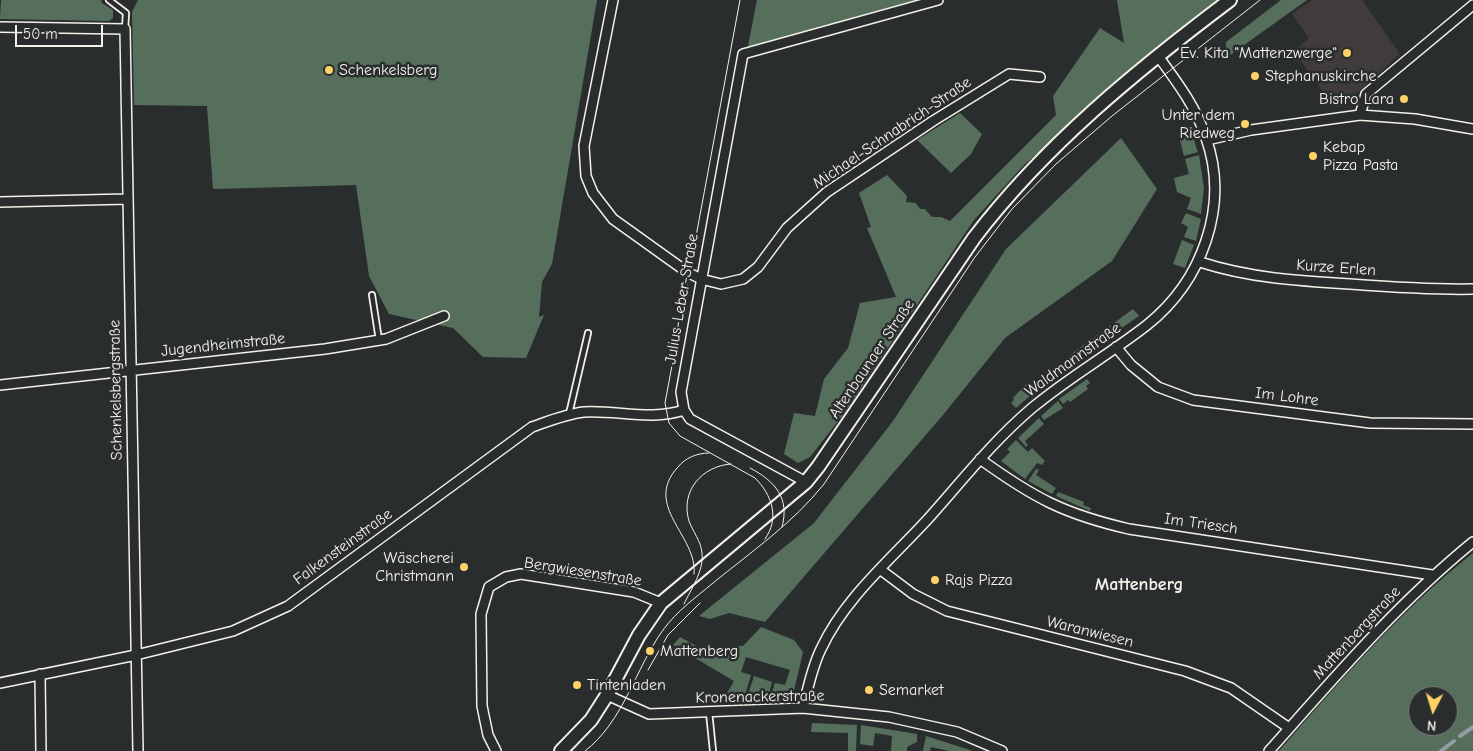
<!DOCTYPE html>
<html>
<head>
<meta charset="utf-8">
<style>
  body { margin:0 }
  #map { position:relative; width:1473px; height:751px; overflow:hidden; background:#2a2d2e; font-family:"Comic Neue",sans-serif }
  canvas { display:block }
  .north { position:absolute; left:1408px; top:686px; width:50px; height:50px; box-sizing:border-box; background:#2a2d2e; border:1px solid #7b7b78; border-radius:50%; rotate:185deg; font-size:14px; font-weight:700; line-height:20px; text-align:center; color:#f4f1e8 }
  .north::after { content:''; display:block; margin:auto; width:18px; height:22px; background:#ffd166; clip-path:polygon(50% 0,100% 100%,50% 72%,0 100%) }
  .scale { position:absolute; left:15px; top:25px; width:88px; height:22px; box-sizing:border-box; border:2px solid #f4f1e8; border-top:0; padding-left:6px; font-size:15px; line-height:18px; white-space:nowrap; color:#f4f1e8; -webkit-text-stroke:4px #2a2d2e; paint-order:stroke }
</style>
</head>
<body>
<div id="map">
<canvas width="1473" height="751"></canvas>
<div class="north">N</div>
<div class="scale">50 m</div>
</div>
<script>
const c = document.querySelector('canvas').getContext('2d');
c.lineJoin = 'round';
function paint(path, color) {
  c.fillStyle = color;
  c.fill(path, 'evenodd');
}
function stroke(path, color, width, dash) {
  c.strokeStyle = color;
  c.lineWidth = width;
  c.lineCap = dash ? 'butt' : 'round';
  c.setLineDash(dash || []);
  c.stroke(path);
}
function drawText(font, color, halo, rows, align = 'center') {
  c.font = font + ' "Comic Neue",sans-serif';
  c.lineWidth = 5;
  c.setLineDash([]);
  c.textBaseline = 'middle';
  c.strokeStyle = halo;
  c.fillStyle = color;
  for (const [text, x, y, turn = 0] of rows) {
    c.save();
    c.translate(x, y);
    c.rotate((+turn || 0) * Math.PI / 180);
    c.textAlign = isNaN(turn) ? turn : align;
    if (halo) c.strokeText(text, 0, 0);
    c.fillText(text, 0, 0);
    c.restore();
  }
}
paint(new Path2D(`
  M1312,0H1362L1400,54L1344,105L1338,107L1333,106L1294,51L1309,38L1292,14Z`), '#3f3c3b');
paint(new Path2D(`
  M1,0H101L102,3L113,10V18L109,21L0,19Z
  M138,0H597L552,264L542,282L539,317L544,315L526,358L483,357L453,328L389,314L369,276L356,185L213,189L207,106L134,105L132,12Z
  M757,0H921L751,48L748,46Z
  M1117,0H1220L1145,58L1024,165L974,220L843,415L810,457L798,463L784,454L794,413L815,416L824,379L848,348L860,303L896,297L867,228L871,227L859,193L887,175L907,196L906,202L916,203L920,209H925L932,217H941L950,221L1056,115L1053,96L1100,28L1124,43Z
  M1281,0H1307L1226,58V42Z
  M960,113L982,134L971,154L951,173L917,140Z
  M1190,129L1198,152L1184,156L1178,133Z
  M1121,138L1157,189L1112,261L1005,338L943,415L765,622L729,613L710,619L699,616L814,523L893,421L1006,249Z
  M1199,155L1204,188L1201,214L1187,209L1191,198L1177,192L1174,178L1189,174L1185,159Z
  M1186,213L1201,219L1196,241L1184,237L1188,227L1181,223Z
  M1182,240L1194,245L1185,268L1173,264Z
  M1133,309L1139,316L1119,330L1114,323Z
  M1111,325L1117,332L1097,346L1092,339Z
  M1089,341L1094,348L1074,361L1070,355Z
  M1087,379L1090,383L1086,386L1088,389L1070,402L1068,400L1063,404L1059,399Z
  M1032,383L1038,389L1016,408L1011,403L1014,400L1013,398L1026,384L1029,386Z
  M1058,401L1063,408L1044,420L1041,416Z
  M1039,418L1044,424L1025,441L1028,445L1026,447L1018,438Z
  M1016,440L1028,452L1032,448L1045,461L1042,465L1037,463L1025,479L1001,461L1010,452L1007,449Z
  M1036,469L1039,470L1036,475L1056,488L1052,494L1028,481Z
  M1058,492L1084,502L1083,505L1091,508L1090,511L1056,496Z
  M1473,553V751H1279C1340,681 1400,611 1473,553ZM1418,696H1448V726H1418Z
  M761,627L794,640L803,652L793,695L784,701H769L775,683L785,685L790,670L746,657L741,672L751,675L743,701H726V695L734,681L673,645L680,637L704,650L723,646H743Z
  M754,676L772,682L767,701H746Z
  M812,723L857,725L856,751H848V733L811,732Z
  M861,725L917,734V742L907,747V751H891L892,736L875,733L873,746L860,744Z
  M926,736L973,751H949L931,747L930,751H923Z`), '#566f5c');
stroke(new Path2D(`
  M1460,736L1473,727
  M1441,751L1454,741`), '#939ca2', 4);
const service = new Path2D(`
  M109,0L126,13L125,29
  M372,295L379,340
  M569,414L588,333
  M709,712L713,751`);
const minor = new Path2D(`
  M613,0L584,146L586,176L593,193L613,219L687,272L701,279L721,284L743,279L758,267L787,228L827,192L933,121L1009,74L1040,77
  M0,27L125,29L138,751
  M1360,115L1366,94L1473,5
  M1207,140L1251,130L1360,115L1415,119L1473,129
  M0,202L127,199
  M1200,262C1249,278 1299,281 1350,284C1391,287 1432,290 1473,289
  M1116,347L1131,365L1158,387L1193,400L1370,423L1473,424
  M0,385L325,349L386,339L444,316
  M980,459C1034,498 1064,514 1129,529L1432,575
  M806,482L690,419L684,410L681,392L743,54L938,0
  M881,570L913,594L947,611L1185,671L1231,688L1289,728
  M40,674L41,751
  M0,683L136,655L233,631L288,606L532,427C549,421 566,414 584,412C618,410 651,421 684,410
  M607,695L649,714L803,708L889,717L957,732L1002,751
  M803,708C808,688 812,667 821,649C844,599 890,560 927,520C961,482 993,441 1032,408C1069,377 1110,354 1147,325C1202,281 1230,206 1206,138C1196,107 1177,82 1158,56
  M496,751L488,735L482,706L481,614L489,587L506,577L521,574L634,592L661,603
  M1269,751C1334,678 1397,604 1473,542`);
const secondary = new Path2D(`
  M561,751L591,720L607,695L639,635L661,603L806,482L818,467L974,238C1045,145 1137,70 1230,0`);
stroke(service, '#f4f1e8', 8);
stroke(minor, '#f4f1e8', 12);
stroke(secondary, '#f4f1e8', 16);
stroke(service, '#2a2d2e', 4.5);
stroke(minor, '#2a2d2e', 9);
stroke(secondary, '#2a2d2e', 12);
stroke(new Path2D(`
  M740,0L665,403L669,423L680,436L755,478C772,495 780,518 765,539
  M750,468C775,481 790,498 782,527
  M694,574C698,536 642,506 678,467C685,458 697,453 709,453
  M684,604C691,589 704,571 702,553C701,541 693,532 689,521C680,491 702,466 731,464
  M648,670L668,635L700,603
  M585,751C624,721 635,669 663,630C677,611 695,598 713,583C751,552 793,523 824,484L975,257L1012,209L1056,164L1112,116L1260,0`), '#f4f1e8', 1);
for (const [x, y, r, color] of [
  [1347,53,5,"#ffd166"],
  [329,70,5,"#ffd166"],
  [1255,76,5,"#ffd166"],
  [1404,99,5,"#ffd166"],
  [1245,124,5,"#ffd166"],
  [1313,156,5,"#ffd166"],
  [464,567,5,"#ffd166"],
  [935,580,5,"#ffd166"],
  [650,651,5,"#ffd166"],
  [577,685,5,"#ffd166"],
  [869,690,5,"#ffd166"]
]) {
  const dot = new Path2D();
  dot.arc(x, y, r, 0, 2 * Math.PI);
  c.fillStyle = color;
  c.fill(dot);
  stroke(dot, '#2a2d2e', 2);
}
drawText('16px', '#f4f1e8', '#2a2d2e', [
  ["Ev. Kita \"Mattenzwerge\"",1337,53,"right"],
  ["Schenkelsberg",339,70],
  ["Stephanuskirche",1265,76],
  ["Bistro Lara",1394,99,"right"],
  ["Unter dem",1235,115,"right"],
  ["Riedweg",1235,133,"right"],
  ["Kebap",1323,147],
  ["Pizza Pasta",1323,165],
  ["Wäscherei",454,558,"right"],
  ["Christmann",454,576,"right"],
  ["Rajs Pizza",945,580],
  ["Mattenberg",660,651],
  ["Tintenladen",587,685],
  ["Semarket",879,690]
], 'left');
drawText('16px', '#f4f1e8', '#2a2d2e', [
  ["Michael-Schnabrich-Straße",892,133,-34],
  ["Kurze Erlen",1336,268,4],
  ["Julius-Leber-Straße",682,299,-80],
  ["Jugendheimstraße",223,345,-6],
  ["Altenbaunaer Straße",872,359,-56],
  ["Waldmannstraße",1073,360,-36],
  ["Schenkelsbergstraße",116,390,-91],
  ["Im Lohre",1287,397,7],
  ["Im Triesch",1201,524,8],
  ["Falkensteinstraße",343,547,-36],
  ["Bergwiesenstraße",583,572,9],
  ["Waranwiesen",1090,632,14],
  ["Mattenbergstraße",1357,633,-47],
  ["Kronenackerstraße",760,697,-1]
]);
drawText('bold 18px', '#f4f1e8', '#2a2d2e', [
  ["Mattenberg",1139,585]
]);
</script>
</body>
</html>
